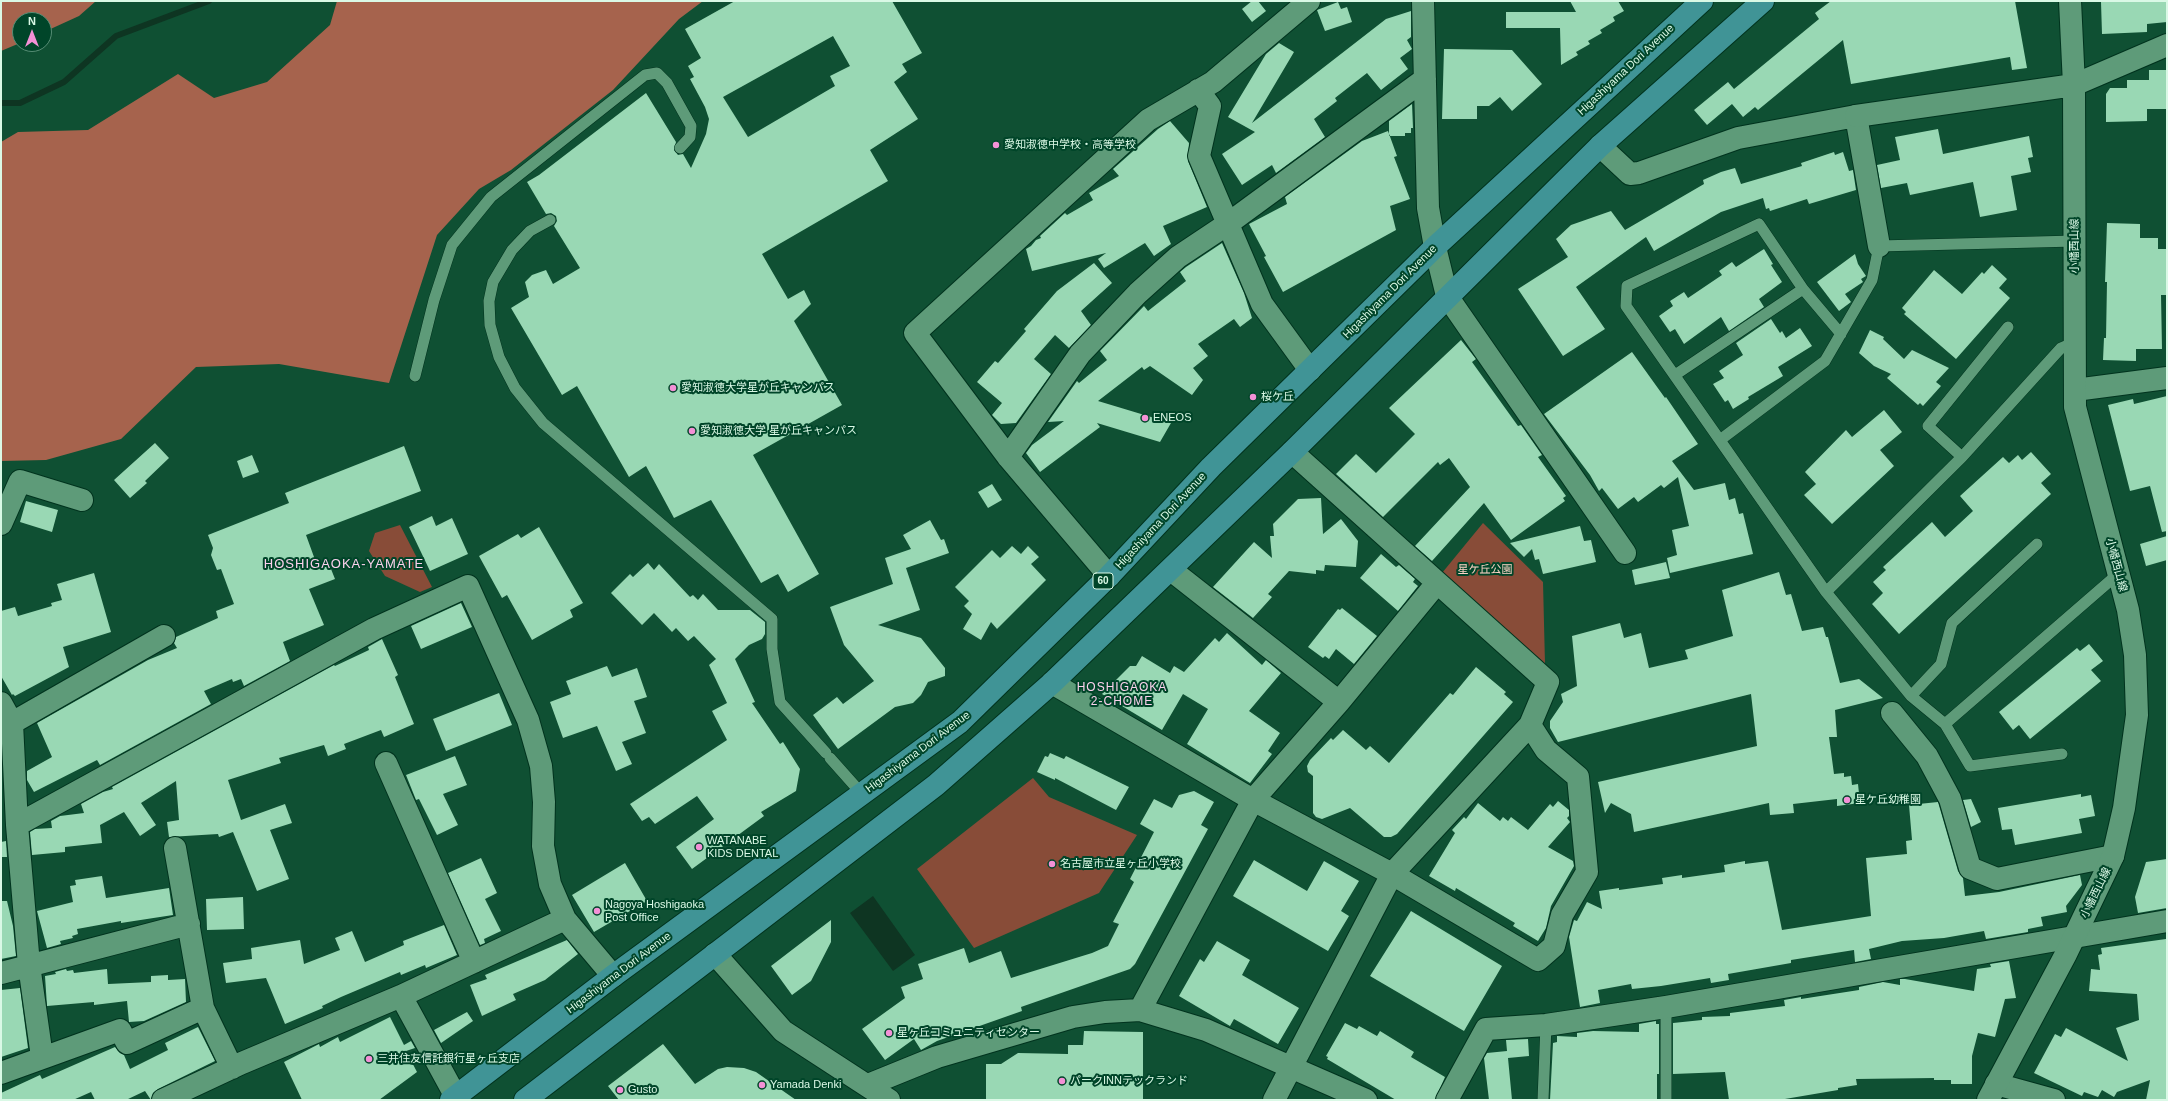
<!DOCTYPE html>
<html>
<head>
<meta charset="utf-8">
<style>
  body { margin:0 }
  #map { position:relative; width:2168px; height:1101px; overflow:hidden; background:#0f5033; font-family:Arial,sans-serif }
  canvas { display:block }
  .frame { position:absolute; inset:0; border:2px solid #daf9e6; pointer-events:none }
  .north { position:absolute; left:12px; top:12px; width:40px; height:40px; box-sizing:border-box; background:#004529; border:1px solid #578d75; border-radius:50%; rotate:0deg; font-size:11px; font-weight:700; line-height:16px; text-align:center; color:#daf9e6 }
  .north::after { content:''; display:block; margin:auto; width:14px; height:18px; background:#f391d6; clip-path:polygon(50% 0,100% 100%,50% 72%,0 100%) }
</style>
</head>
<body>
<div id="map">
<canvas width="2168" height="1101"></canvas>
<div class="frame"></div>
<div class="north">N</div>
</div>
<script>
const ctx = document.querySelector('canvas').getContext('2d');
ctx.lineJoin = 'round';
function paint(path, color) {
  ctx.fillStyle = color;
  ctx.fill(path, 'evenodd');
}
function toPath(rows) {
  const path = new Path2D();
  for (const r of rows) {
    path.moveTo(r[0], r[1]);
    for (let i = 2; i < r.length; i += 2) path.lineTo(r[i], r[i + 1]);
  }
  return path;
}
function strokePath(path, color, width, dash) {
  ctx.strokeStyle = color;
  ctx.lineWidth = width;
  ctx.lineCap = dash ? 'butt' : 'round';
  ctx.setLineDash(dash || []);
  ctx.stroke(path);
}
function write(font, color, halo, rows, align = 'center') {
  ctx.font = font + ' Arial,"Noto Sans JP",sans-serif';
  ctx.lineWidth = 4;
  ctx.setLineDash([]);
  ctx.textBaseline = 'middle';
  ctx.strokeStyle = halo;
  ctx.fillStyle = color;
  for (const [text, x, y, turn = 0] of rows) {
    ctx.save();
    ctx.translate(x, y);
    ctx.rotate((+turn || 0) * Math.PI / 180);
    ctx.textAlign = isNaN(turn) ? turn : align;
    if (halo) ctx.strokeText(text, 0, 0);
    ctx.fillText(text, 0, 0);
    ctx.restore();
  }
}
paint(toPath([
  [1483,523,1543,582,1545,664,1442,573],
  [400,525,432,587,420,592,385,576,369,551,375,533],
  [1033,778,1049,797,1137,835,1099,893,974,948,917,869]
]), '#884c38');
paint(toPath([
  [1,1,96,1,79,16,44,32,44,20,20,20,20,43,1,51],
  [337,1,703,1,679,19,613,90,511,170,479,189,437,235,389,383,279,364,196,367,121,439,46,460,1,461,1,142,18,132,88,130,178,74,214,98,267,82,330,25]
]), '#a6634d');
paint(toPath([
  [873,896,915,955,893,971,850,913]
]), '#0e3522');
strokePath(toPath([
  [1,103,20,103,64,82,116,36,209,1]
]), '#0e3522', 6);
paint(toPath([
  [735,1,892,1,922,53,902,64,907,72,894,82,918,119,870,150,888,181,762,254,788,299,804,290,811,304,794,321,842,405,753,455,819,574,788,592,778,574,761,583,711,500,674,518,646,466,629,477,577,386,562,395,511,308,529,297,525,282,532,275,546,270,553,284,580,268,554,226,557,221,556,216,551,213,546,214,527,182,539,175,646,93,676,142,674,150,678,155,683,154,691,168,706,134,709,119,705,107,690,79,694,77,688,66,701,58,685,29],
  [833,36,850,66,830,76,835,86,748,137,723,97],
  [1252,1,1258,1,1266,11,1252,22,1242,9],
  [1570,1,1618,1,1624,11,1613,17,1615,21,1600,30,1602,33,1588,41,1590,44,1576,52,1578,55,1561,65,1560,28,1506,28,1506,12,1576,12],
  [1831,1,2015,1,2027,68,2012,70,2010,57,1851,84,1843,40,1758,110,1755,107,1743,117,1732,104,1707,125,1694,110,1728,82,1734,89,1819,19,1815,13],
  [2104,1,2167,1,2167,22,2147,24,2147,32,2102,34,2101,2],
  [1338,2,1341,9,1347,7,1352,22,1325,31,1317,10],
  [1411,11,1411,37,1407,40,1412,49,1400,58,1408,69,1381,90,1367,73,1335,98,1337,101,1314,119,1325,137,1276,173,1272,165,1242,185,1222,154,1255,132,1228,117,1266,54,1279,43,1294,52,1252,123,1386,19],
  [1444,49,1512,50,1542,84,1512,111,1500,97,1489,106,1477,106,1477,119,1442,119],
  [2149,70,2167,70,2167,109,2147,109,2147,121,2106,122,2106,94,2110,88,2127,88,2127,80,2149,80],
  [1412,104,1413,128,1411,128,1411,133,1405,133,1405,136,1389,136,1389,121],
  [1170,121,1189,143,1188,161,1207,207,1163,226,1171,244,1154,256,1145,243,1104,268,1098,259,1106,253,1032,271,1026,249,1031,246,1036,240,1041,238,1040,236,1065,213,1067,215,1093,200,1089,193,1119,176,1113,169,1158,129],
  [1938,129,1943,154,2029,136,2033,157,2028,158,2031,172,2011,176,2017,210,1980,217,1973,182,1910,195,1907,183,1881,188,1877,165,1900,160,1895,137],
  [1388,131,1397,156,1394,157,1410,199,1390,206,1396,230,1283,292,1264,257,1266,256,1249,224,1287,204,1285,197,1362,141],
  [1834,152,1835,155,1843,152,1849,171,1853,170,1856,190,1809,204,1807,199,1770,211,1769,208,1766,209,1763,198,1721,212,1654,251,1646,237,1576,287,1605,329,1563,356,1518,289,1568,257,1556,239,1571,225,1611,211,1625,230,1704,184,1703,180,1721,172,1735,168,1741,184,1802,166,1801,163],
  [2107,223,2140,224,2140,238,2158,238,2158,249,2167,249,2167,295,2161,295,2162,349,2136,349,2136,361,2103,360,2104,338,2106,338,2107,282,2105,282],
  [1222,243,1244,293,1252,318,1240,327,1234,319,1198,344,1208,356,1193,368,1203,380,1192,395,1150,366,1144,370,1142,367,1098,401,1171,423,1160,442,1097,423,1100,427,1040,472,1026,453,1032,445,1064,421,1048,422,1077,381,1079,383,1107,360,1100,351,1144,306,1148,311,1186,281,1180,272,1186,267],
  [1764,249,1773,264,1771,265,1782,282,1759,299,1764,307,1729,331,1721,317,1684,344,1675,329,1670,332,1659,316,1673,306,1670,301,1684,292,1688,298,1722,275,1719,271,1732,262,1736,267],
  [1855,254,1858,264,1866,276,1861,279,1863,282,1845,294,1851,302,1839,311,1817,282],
  [1094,263,1112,283,1081,311,1091,325,1069,348,1055,335,1034,359,1051,374,1016,423,1001,424,992,415,1002,403,977,382,995,361,998,363,1026,331,1024,329,1057,291],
  [1992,265,2007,279,1999,288,2010,298,1956,359,1904,314,1906,312,1902,308,1934,270,1962,294,1982,272,1984,274],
  [1771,319,1780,333,1782,331,1786,338,1800,328,1812,346,1778,367,1783,376,1748,397,1749,399,1733,409,1728,400,1725,402,1713,384,1724,378,1719,371,1743,355,1736,343],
  [1870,330,1884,337,1883,339,1904,359,1912,350,1949,368,1936,382,1941,386,1923,406,1920,403,1918,405,1887,378,1891,374,1874,366,1859,353],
  [1461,340,1476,359,1472,362,1518,426,1521,425,1542,455,1538,457,1566,496,1563,498,1565,501,1511,540,1484,503,1432,561,1415,546,1470,487,1449,458,1440,465,1438,462,1383,517,1336,474,1356,454,1376,473,1415,434,1389,408],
  [1632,352,1665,398,1666,397,1698,444,1672,461,1694,490,1725,483,1729,500,1735,498,1739,514,1743,513,1753,554,1670,573,1667,558,1677,555,1672,530,1689,526,1678,477,1664,488,1661,485,1638,502,1634,497,1618,509,1602,488,1599,491,1590,475,1544,414],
  [2167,396,2167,531,2162,532,2150,486,2130,491,2108,405,2133,399,2134,404],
  [1884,410,1902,432,1880,450,1894,466,1832,524,1804,495,1816,484,1805,472,1846,430,1852,437],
  [155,443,169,458,145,481,147,483,130,498,114,480],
  [404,446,421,491,306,535,318,568,329,564,335,579,309,589,324,625,283,642,290,661,244,686,241,679,233,682,232,679,204,691,211,704,100,765,97,760,34,792,27,780,27,771,52,757,37,723,148,660,177,648,174,643,176,637,218,618,216,611,234,604,221,569,217,570,211,555,213,548,208,535,289,503,285,493],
  [2031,452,2051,474,2041,483,2051,494,1899,634,1872,604,1883,593,1873,582,1886,570,1883,567,1932,522,1945,537,1973,511,1960,496,2003,457,2009,463,2018,455,2022,460],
  [252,455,259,472,243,478,237,461],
  [992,484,1002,500,988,508,978,492],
  [1321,498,1323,534,1341,519,1358,541,1356,567,1325,565,1324,571,1316,570,1316,574,1289,571,1268,594,1272,597,1253,618,1213,587,1254,542,1272,558,1270,536,1274,536,1273,524,1298,499],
  [26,501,58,510,52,532,20,522],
  [432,516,436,526,452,518,468,554,430,571,409,527],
  [930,520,941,540,944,539,949,553,906,568,920,610,878,625,921,638,945,668,945,676,928,682,921,695,913,703,895,707,838,749,813,715,837,697,843,704,874,681,844,645,830,607,893,584,885,558,911,549,903,535],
  [1580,526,1584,541,1591,540,1596,562,1543,574,1539,559,1535,560,1532,549,1524,557,1510,543],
  [539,527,583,603,570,610,573,617,532,640,507,595,502,598,479,556,518,534,521,538],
  [2167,536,2167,560,2146,566,2140,544],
  [1012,546,1021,554,1028,546,1039,557,1031,564,1046,580,997,629,991,622,981,640,963,629,972,614,964,606,969,601,955,587,992,550,1000,558],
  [1381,554,1396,567,1399,565,1415,579,1413,582,1418,586,1398,611,1360,578],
  [1666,562,1670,578,1635,585,1632,570],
  [648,563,654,570,659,564,690,597,693,595,698,600,703,594,718,610,750,610,765,622,765,634,762,639,749,645,735,659,755,702,752,703,780,744,783,742,800,769,796,791,761,812,764,816,692,869,676,847,714,819,697,796,655,824,649,817,642,821,630,804,727,740,712,711,727,703,709,665,716,659,694,636,688,641,676,628,672,632,654,613,642,625,611,593,630,574,633,577],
  [1779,572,1786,595,1791,594,1802,631,1823,627,1826,637,1828,637,1840,683,1859,679,1883,698,1835,710,1837,737,1829,737,1834,774,1844,773,1844,777,1851,776,1852,785,1858,784,1860,803,1837,806,1837,799,1793,804,1794,813,1770,815,1769,803,1634,832,1631,814,1611,803,1605,813,1598,782,1757,746,1751,694,1558,742,1550,728,1550,721,1563,702,1561,694,1577,686,1572,636,1620,623,1624,638,1641,633,1649,668,1688,659,1685,650,1733,636,1722,590],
  [94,573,111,632,63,647,69,667,15,696,13,694,12,695,1,676,1,611,15,607,18,616,52,606,51,603,62,600,57,584],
  [461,603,472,627,421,649,411,626],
  [1342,608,1377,636,1354,664,1336,649,1329,659,1325,656,1323,658,1308,647,1338,609,1340,610],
  [1227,633,1262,665,1266,660,1281,673,1249,711,1280,733,1268,751,1272,754,1250,783,1187,744,1208,709,1183,694,1162,730,1102,694,1130,666,1136,666,1142,656,1170,673,1174,666,1184,672,1215,638,1219,642],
  [382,639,398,675,395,677,414,724,384,737,381,730,344,744,346,749,328,756,324,745,279,758,281,763,228,780,241,820,285,804,292,823,270,830,289,879,257,891,233,832,219,837,218,834,169,837,167,822,179,820,176,781,141,803,156,825,140,836,124,812,100,825,102,843,65,847,65,852,32,855,30,832,35,829,52,828,51,821,60,816,84,813,81,804,103,792,113,789,112,787,334,665,335,666,369,650,368,647],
  [2089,644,2103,661,2091,670,2101,681,2030,739,2019,725,2013,730,1999,712,2077,648,2080,651],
  [607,666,612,677,637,668,647,697,634,701,646,733,622,742,632,764,616,771,597,726,563,738,550,702,571,694,566,681],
  [1476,667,1506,692,1504,694,1513,702,1397,834,1391,837,1384,837,1350,808,1322,819,1316,817,1313,813,1313,776,1308,772,1307,766,1310,760,1331,738,1333,740,1343,730,1366,750,1370,746,1389,763,1450,693,1453,695],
  [499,693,512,725,446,751,433,719],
  [1050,753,1064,759,1066,756,1129,787,1116,810,1055,778,1055,780,1037,772,1045,756,1048,757],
  [455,756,467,785,443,794,458,825,437,835,419,799,416,800,406,775],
  [1194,791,1214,802,1201,825,1208,829,1135,964,1130,969,1021,1007,1022,1011,937,1041,921,1050,914,1039,885,1060,862,1029,905,998,901,987,923,979,918,964,964,948,969,963,1001,951,1011,978,1092,953,1108,946,1119,924,1113,922,1134,882,1130,879,1154,832,1140,824,1154,799,1172,808,1179,795],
  [2081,794,2081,797,2091,795,2095,816,2079,819,2082,833,2015,845,2012,829,2002,830,1998,808],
  [1971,799,1981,822,1971,827,1963,800],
  [1558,801,1569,810,1569,816,1567,818,1570,822,1548,847,1573,861,1574,866,1551,906,1546,928,1538,941,1513,926,1515,923,1456,888,1455,891,1429,876,1455,833,1452,830,1464,817,1466,819,1478,803,1500,821,1503,817,1508,821,1511,817,1528,830,1550,804,1553,807],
  [1938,802,1958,871,1963,878,1965,896,1999,892,2080,875,2082,885,2066,906,2067,912,2041,917,2043,926,2028,929,2028,932,1986,939,1984,931,1944,938,1902,941,1869,949,1871,959,1855,962,1854,950,1791,960,1791,963,1728,974,1729,980,1711,983,1710,978,1661,986,1632,989,1631,984,1598,990,1600,1003,1580,1007,1569,937,1574,920,1577,921,1587,902,1602,909,1599,891,1619,888,1619,890,1663,884,1662,878,1682,875,1682,878,1725,872,1724,865,1745,861,1745,864,1768,861,1782,930,1871,916,1866,858,1907,854,1906,841,1912,840,1909,805],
  [6,841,7,857,1,857,1,842],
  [481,858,497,893,485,899,501,931,484,939,485,943,480,945,448,873],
  [2167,859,2167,908,2138,913,2135,897,2146,862],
  [1254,860,1307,891,1324,861,1359,881,1341,911,1349,916,1328,951,1233,896],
  [625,863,647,901,594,932,572,895],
  [102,876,106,898,169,888,173,915,121,923,121,921,77,929,78,934,72,936,73,938,60,941,61,944,47,948,37,911,73,902,70,886,76,885,75,880],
  [243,897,244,929,207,930,206,899],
  [1,901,7,901,13,926,16,956,1,959],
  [1411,911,1502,966,1464,1031,1370,976],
  [831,920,831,942,811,981,792,995,771,966],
  [444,925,457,955,426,968,425,965,401,975,400,972,341,997,322,1006,323,1008,285,1024,266,978,226,983,223,963,252,959,251,948,300,940,304,964,340,950,335,938,352,931,365,962,404,945,403,941],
  [2166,939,2167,1100,2146,1100,2150,1080,2117,1092,2114,1097,2102,1090,2098,1097,2084,1092,2082,1096,2034,1073,2055,1034,2061,1037,2066,1028,2128,1061,2116,1028,2139,1020,2137,994,2089,991,2091,969,2100,970,2098,955,2102,954,2101,948],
  [567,940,578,954,545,980,513,994,516,1000,482,1016,470,985,487,979,485,975],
  [1217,941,1250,960,1242,975,1299,1008,1278,1044,1234,1019,1230,1026,1179,996,1200,959,1204,962],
  [2009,961,2016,998,2005,999,1995,1037,1978,1033,1972,1056,1972,1084,1951,1084,1951,1080,1934,1080,1934,1078,1856,1079,1857,1085,1838,1088,1838,1090,1779,1100,1729,1100,1725,1072,1673,1074,1673,1023,1702,1020,1702,1017,1730,1016,1730,1013,1785,1006,1784,1000,1801,997,1801,999,1859,990,1859,987,1883,982,1900,985,1900,979,1905,979,1974,991,1977,969,1991,967,1990,964],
  [66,969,67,971,73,970,74,973,107,969,108,984,151,982,151,976,168,975,168,980,185,979,186,1002,144,1021,129,1022,127,1001,94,1005,94,1002,47,1006,45,976,56,974,55,972],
  [20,988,28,1048,1,1057,1,990],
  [467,1012,473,1021,441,1043,434,1030],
  [390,1017,404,1045,411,1041,415,1048,406,1051,417,1072,379,1100,302,1100,284,1062,319,1044,320,1047,338,1037,340,1042],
  [1656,1021,1656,1024,1659,1024,1659,1074,1657,1074,1657,1100,1550,1100,1553,1043,1557,1042,1557,1036,1577,1037,1577,1033,1593,1031,1639,1032,1639,1024],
  [1345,1023,1357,1029,1359,1026,1377,1036,1380,1031,1414,1052,1411,1057,1445,1077,1435,1100,1396,1100,1327,1059,1328,1057,1326,1056],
  [198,1027,215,1061,158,1089,153,1093,151,1100,145,1091,126,1100,95,1100,91,1092,73,1100,1,1100,1,1093,40,1075,42,1079,115,1047,120,1053,124,1055,130,1069,168,1050,165,1043],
  [1084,1031,1143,1032,1143,1100,986,1100,986,1064,1001,1064,1018,1053,1068,1054,1068,1045,1083,1045],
  [1528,1039,1529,1056,1508,1058,1512,1100,1489,1100,1484,1058,1487,1053,1507,1051,1506,1040],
  [663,1044,695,1084,718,1069,727,1067,744,1068,756,1072,796,1100,619,1100,608,1086]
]), '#99d8b4');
const service = toPath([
  [550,220,530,231,512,250,493,282,489,301,490,325,499,357,515,388,543,423,772,619,772,649,780,702,826,753],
  [1841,334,1803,289,1759,224,1627,286,1626,306,1826,592,1911,696,1945,724,1970,766,2062,754],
  [1675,375,1803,289],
  [415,376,434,300,452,245,491,197,645,75,657,73,667,83,691,126,690,137,680,148],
  [1720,440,1825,361,1872,280,1879,246,2075,241],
  [1962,457,1928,426,2008,327],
  [1826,592,1962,457,2061,348,2075,342],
  [1911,696,1941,664,1952,623,2037,544],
  [1945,724,2118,574],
  [830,758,862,794],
  [1666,1007,1666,1100],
  [1543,1100,1546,1025]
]);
const minor = toPath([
  [1423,1,1428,208,1435,247,1447,296,1625,553],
  [1198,90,1210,106,1199,156,1262,304,1310,370],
  [1600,146,1630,174,1639,173,1738,138,1856,116,1879,246],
  [2075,390,2167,378],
  [1008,457,1080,354,1138,293,1178,257,1229,223,1425,79],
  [1,524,20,481,82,500],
  [1171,570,1339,702],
  [1109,576,1008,457,915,333,1148,120,1213,82,1309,1],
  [1052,683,1253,800,1392,874,1538,960,1554,946,1562,915,1587,872,1578,777,1546,750,1530,725],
  [1,703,12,723,17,825,29,965,42,1057],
  [1892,713,1927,756,1950,799,1970,868,1997,879,2113,856],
  [12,723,164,636],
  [386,763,474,962],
  [17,825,374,629,468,586,528,720,541,766,544,802,543,846,550,884,565,919,613,976],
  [175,848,203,1008,232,1068],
  [715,954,783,1031,889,1100],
  [1,973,189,924],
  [401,996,456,1097],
  [1140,1010,1253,800,1339,702,1437,583],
  [1,1073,120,1030,127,1043,203,1008],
  [1996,1084,2054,1100],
  [868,1085,937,1057,1073,1017,1105,1012,1140,1010,1206,1030,1366,1100],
  [163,1100,242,1063,401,996,565,919],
  [1274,1100,1392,874,1530,725,1548,682,1292,452],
  [1447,1100,1486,1029,1546,1025,1666,1007,2167,921]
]);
const tertiary = toPath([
  [1856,116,2074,85,2167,45],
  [1988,1100,2066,954,2113,856,2124,808,2137,715,2135,655,2128,610,2075,407,2074,85,2070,1]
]);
const primary = toPath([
  [451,1100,613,976,960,722,1109,576,1211,467,1435,247,1702,1],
  [525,1100,936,785,1052,683,1292,452,1600,146,1763,1]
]);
strokePath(service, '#01331e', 12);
strokePath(minor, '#01331e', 24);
strokePath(tertiary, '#01331e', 24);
strokePath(primary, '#01331e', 24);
strokePath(service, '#5e9b79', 11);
strokePath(minor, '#5e9b79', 22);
strokePath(tertiary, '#5e9b79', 22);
strokePath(primary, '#409496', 22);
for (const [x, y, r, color] of [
  [996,145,4,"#f391d6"],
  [673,388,4,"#f391d6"],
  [1253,397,4,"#f391d6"],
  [1145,418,4,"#f391d6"],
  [692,431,4,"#f391d6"],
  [1847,800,4,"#f391d6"],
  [699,847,4,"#f391d6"],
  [1052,864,4,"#f391d6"],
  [597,911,4,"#f391d6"],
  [889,1033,4,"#f391d6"],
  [369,1059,4,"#f391d6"],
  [1062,1081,4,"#f391d6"],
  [762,1085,4,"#f391d6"],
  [620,1090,4,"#f391d6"]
]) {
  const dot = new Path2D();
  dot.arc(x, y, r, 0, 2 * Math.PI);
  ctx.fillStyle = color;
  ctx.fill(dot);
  strokePath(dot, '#004529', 1.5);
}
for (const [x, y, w] of [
  [1103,581,20]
]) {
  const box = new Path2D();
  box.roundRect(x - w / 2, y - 8, w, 16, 3);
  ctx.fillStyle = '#004529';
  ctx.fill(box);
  strokePath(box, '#daf9e6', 1);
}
write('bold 10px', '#daf9e6', null, [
  ["60",1103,581]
]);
write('11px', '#daf9e6', '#004529', [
  ["Higashiyama Dori Avenue",1626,70,-43],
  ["小幡西山線",2075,246,-90],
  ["Higashiyama Dori Avenue",1390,292,-45],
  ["Higashiyama Dori Avenue",1161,521,-47],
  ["小幡西山線",2116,565,75],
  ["Higashiyama Dori Avenue",918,752,-37],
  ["小幡西山線",2096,893,-64],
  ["Higashiyama Dori Avenue",619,973,-37]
]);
write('11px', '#daf9e6', '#004529', [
  ["愛知淑徳中学校・高等学校",1004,145],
  ["愛知淑徳大学星が丘キャンパス",681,388],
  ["桜ケ丘",1261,397],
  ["ENEOS",1153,418],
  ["愛知淑徳大学 星が丘キャンパス",700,431],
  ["星ケ丘幼稚園",1855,800],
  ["WATANABE",707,841],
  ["KIDS DENTAL",707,854],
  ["名古屋市立星ヶ丘小学校",1060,864],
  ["Nagoya Hoshigaoka",605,905],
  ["Post Office",605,918],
  ["星ヶ丘コミュニティセンター",897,1033],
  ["三井住友信託銀行星ヶ丘支店",377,1059],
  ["パークINNテックランド",1070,1081],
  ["Yamada Denki",770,1085],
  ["Gusto",628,1090]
], 'left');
write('11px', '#fbd3c5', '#004529', [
  ["星ケ丘公園",1485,570]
]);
ctx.letterSpacing = '1px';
write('12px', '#fbd1ed', '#004529', [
  ["HOSHIGAOKA",1122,688],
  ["2-CHOME",1122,702]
]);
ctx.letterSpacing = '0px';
ctx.letterSpacing = '1px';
write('13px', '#fbd1ed', '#004529', [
  ["HOSHIGAOKA-YAMATE",344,564]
]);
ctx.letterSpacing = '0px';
</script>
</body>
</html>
